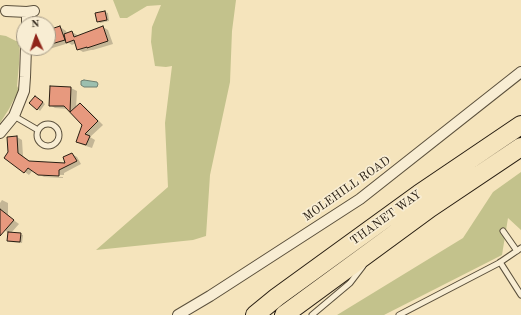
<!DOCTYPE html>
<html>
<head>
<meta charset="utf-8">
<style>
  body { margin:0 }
  #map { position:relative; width:521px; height:315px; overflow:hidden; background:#f5e4bc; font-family:"Old Standard TT",serif }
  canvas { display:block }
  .north { position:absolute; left:16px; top:16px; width:40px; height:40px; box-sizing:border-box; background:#f8edd3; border:1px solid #a59a86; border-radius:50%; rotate:357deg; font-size:11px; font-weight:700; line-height:16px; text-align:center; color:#281e12 }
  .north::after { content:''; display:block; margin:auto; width:14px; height:18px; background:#8f2418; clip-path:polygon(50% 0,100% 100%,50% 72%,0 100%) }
</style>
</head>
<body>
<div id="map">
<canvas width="521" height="315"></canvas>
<div class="north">N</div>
</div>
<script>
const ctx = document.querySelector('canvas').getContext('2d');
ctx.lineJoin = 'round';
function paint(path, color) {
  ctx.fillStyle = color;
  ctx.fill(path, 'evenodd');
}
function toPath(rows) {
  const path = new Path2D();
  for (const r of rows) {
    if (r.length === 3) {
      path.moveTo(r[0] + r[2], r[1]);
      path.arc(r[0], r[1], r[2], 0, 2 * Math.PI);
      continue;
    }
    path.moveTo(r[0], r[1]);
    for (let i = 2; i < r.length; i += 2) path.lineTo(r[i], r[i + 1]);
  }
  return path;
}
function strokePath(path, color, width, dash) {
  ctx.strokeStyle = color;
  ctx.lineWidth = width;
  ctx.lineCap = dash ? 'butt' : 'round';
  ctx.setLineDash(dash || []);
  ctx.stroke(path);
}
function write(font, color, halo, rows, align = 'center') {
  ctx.font = font + ' "Old Standard TT",serif';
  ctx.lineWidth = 3.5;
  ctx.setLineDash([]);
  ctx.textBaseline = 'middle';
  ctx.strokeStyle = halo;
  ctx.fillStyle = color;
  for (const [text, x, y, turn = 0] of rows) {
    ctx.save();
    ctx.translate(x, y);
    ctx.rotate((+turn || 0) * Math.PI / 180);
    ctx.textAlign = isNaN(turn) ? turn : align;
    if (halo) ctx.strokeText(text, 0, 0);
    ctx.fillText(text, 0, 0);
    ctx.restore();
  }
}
paint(toPath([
  [113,0,236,0,232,31,230,82,210,175,206,236,193,240,96,250,168,187,165,123,172,66,166,67,155,66,151,42,152,27,161,5,147,6,127,18,120,18],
  [0,35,6,36,16,41,20,40,19,64,17,86,20,92,18,97,14,99,9,109,0,123],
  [521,172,521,230,508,218,502,255,384,315,337,315,463,238,493,192]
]), '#c3c28c');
const water = toPath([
  [84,80,97,82,98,84,97,87,84,87,81,85,81,81,84,80]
]);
paint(water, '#9cbfaf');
strokePath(water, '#6e7f70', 1);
paint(toPath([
  [105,12,108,13,109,21,100,23,98,21],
  [60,27,66,31,67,34,72,32,77,35,77,36,103,27,108,30,113,44,93,50,91,50,83,52,78,49,76,43,72,45,69,43,49,49,46,48,48,48,48,31],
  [51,87,71,88,77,91,76,108,80,104,85,107,103,125,90,137,95,140,92,148,83,145,77,142,83,125,68,109,55,108,50,105],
  [38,98,45,104,40,111,38,109],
  [17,137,22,140,23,156,31,162,67,164,72,154,77,157,81,164,64,173,64,175,38,174,33,170,29,175,5,157],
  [42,176,63,177,63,178,44,177],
  [2,200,8,203,8,216,19,224,11,233,20,234,23,235,22,243,11,242,8,241,9,233,0,227,0,203]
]), '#0003');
const building = toPath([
  [105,11,107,20,97,22,95,13,105,11],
  [60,26,65,40,48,45,48,30,60,26],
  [103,26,108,41,87,48,87,47,77,50,74,40,66,43,64,34,72,31,74,37,103,26],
  [50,86,71,87,70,112,80,103,98,121,85,134,90,136,86,145,76,142,82,125,64,106,49,106,50,86],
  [35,96,43,102,37,110,29,103,35,96],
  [17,136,18,153,29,161,65,163,63,157,72,153,77,161,59,170,59,176,38,175,28,168,24,173,4,158,8,152,7,137,17,136],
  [0,209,14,220,0,236,0,209],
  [8,232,21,233,20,242,7,241,8,232]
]);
paint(building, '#e7997e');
strokePath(building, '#281e12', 1);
const lane = toPath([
  [14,116,38,130],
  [48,135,11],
  [503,231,517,251],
  [500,262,521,295],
  [312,315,350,283,363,266],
  [399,315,499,263,521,248]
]);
const street = toPath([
  [6,11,27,12,34,11],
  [27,24,27,12],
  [0,133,14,116,24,91,25,77,26,48],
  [178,315,210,296,360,199,521,72]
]);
const highway = toPath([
  [255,315,277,297,419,194,521,125],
  [284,315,430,208,521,147]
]);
strokePath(lane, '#5b503c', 7);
strokePath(street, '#5b503c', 12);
strokePath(highway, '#281e12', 20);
strokePath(lane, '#f8edd3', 5);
strokePath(street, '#f8edd3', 10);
strokePath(highway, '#f5e4bc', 18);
write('12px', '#281e12', '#f8edd3', [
  ["MOLEHILL ROAD",347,189,-35],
  ["THANET WAY",386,218,-36]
]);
</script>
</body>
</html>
